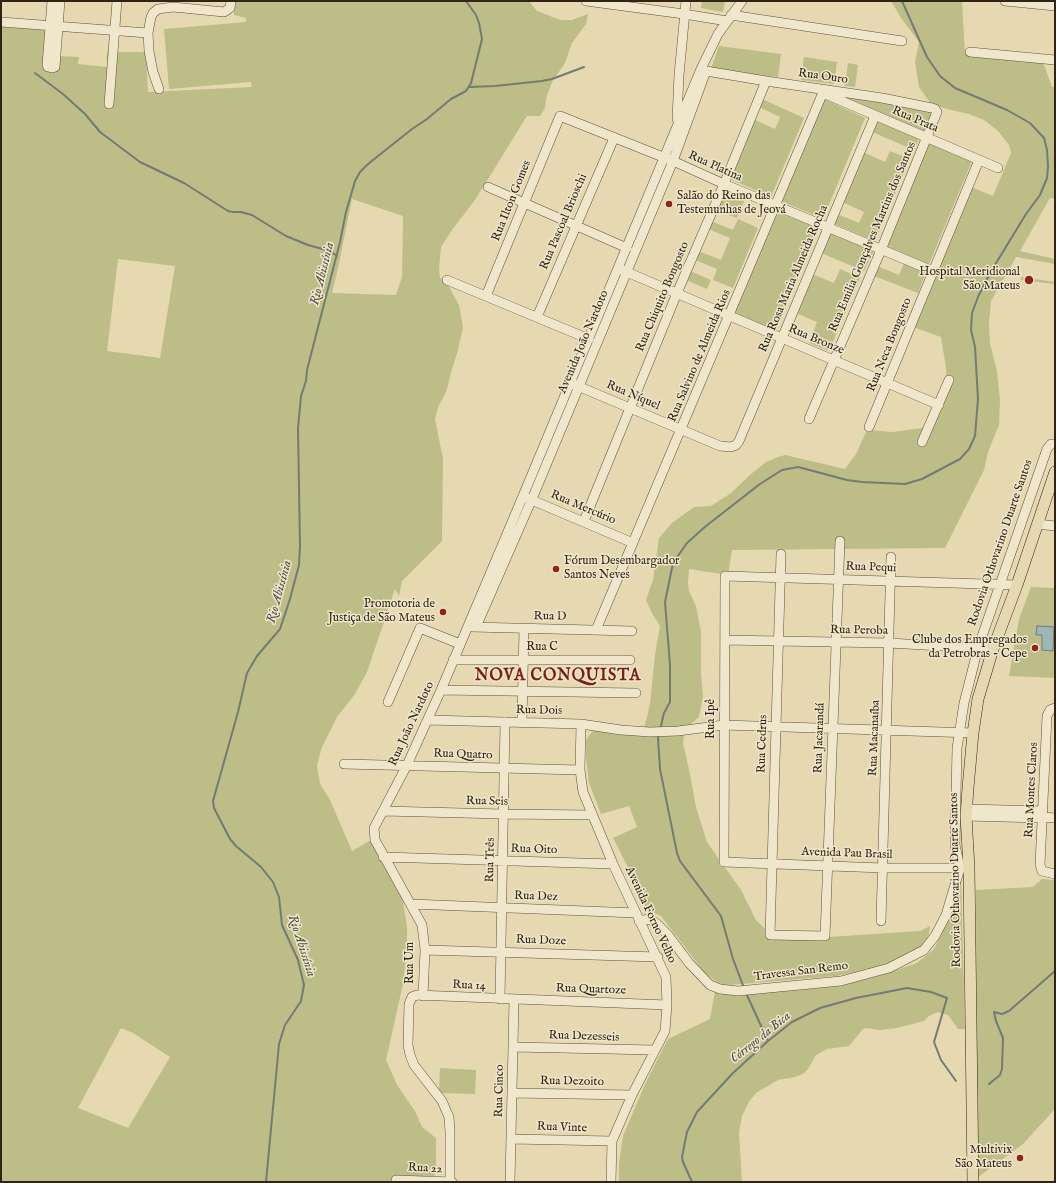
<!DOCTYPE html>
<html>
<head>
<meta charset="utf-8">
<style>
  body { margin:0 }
  #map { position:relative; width:1056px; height:1183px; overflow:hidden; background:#e6d9b1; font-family:"IM FELL English",serif }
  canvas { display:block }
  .frame { position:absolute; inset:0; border:2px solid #312414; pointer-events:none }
</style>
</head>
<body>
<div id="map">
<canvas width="1056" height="1183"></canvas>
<div class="frame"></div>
</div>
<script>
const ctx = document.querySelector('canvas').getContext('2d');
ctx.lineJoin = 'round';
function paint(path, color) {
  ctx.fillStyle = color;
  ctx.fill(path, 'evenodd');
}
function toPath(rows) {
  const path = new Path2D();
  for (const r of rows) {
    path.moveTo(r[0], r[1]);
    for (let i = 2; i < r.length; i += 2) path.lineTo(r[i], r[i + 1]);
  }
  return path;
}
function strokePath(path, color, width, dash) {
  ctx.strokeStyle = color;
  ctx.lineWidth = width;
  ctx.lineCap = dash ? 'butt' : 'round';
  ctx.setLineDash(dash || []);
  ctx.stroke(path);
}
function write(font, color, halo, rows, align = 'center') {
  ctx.font = font + ' "IM FELL English",serif';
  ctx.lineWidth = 3;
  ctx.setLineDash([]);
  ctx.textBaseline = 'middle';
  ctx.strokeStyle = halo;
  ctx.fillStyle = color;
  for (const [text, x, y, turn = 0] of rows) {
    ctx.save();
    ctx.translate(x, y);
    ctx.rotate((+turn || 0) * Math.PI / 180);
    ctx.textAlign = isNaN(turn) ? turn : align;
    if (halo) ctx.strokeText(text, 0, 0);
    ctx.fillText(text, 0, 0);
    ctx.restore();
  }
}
paint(toPath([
  [235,1,530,1,531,4,537,11,560,20,572,20,588,14,586,24,572,43,565,63,552,82,546,98,545,108,540,116,527,116,475,200,452,230,441,247,439,269,440,278,448,285,459,305,463,327,458,350,452,369,446,392,438,407,435,419,443,459,442,541,402,581,399,596,395,589,367,672,355,694,337,717,322,747,317,765,320,784,330,800,352,851,371,840,402,895,407,927,407,951,403,984,386,1060,397,1085,415,1111,422,1127,436,1138,436,1171,434,1176,405,1177,392,1182,1,1182,1,21,58,25,57,56,79,57,78,64,107,67,107,52,146,52,148,92,252,87,251,82,169,89,164,29,246,22,246,18,234,15],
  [352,199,403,216,402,277,396,295,332,293,338,268],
  [118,259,175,266,160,358,107,351],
  [121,1028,133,1033,170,1057,128,1128,78,1108],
  [702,1,725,1,723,12,701,8],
  [891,1,962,1,965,54,1042,59,1052,87,1055,87,1055,199,1050,198,1020,251,1055,259,1055,264,1016,257,991,301,989,323,990,344,997,371,1000,400,999,425,988,452,984,470,945,548,732,550,728,575,689,569,688,583,689,591,696,606,701,632,701,673,703,696,699,717,685,729,683,743,689,769,696,807,707,842,741,890,756,920,766,930,781,940,920,931,930,926,929,934,926,945,886,966,836,976,729,985,718,983,704,972,661,916,646,909,633,877,613,838,637,827,629,806,601,814,589,783,586,758,586,740,592,732,600,727,620,725,626,729,644,729,650,704,655,655,660,626,652,613,646,600,653,580,659,538,672,523,694,507,711,506,731,493,751,474,766,462,778,457,785,455,845,469,856,454,867,430,893,432,922,428,940,413,947,392,946,368,941,337,913,327,971,187,993,196,1011,153,1009,145,998,131,984,120,969,114,947,109,931,104,919,87,915,62,919,42,901,18],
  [719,46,781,54,778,77,710,71],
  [804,57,837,62,834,84,801,80],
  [848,63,858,65,855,87,845,86],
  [840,95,933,109,924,132],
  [762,99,804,118,771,197,728,178,753,119,775,129,780,117,759,107],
  [824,99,865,118,823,219,781,201],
  [876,121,919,139,914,150,872,132],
  [929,143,972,161,929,264,886,246],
  [890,151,910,159,875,241,834,224,837,214,859,223,864,212,842,202,863,152,885,162],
  [724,190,745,199,737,218,716,210],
  [777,212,819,228,776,331,735,313],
  [738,219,758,228,733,288,713,280,717,269,695,260,698,251,721,260,730,238,708,229,711,221,733,230],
  [830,233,874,251,864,271,821,253],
  [904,263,926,272,918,293,874,276,877,266,899,275],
  [840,269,860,278,829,351,809,343,817,322,796,313,812,274,834,283],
  [690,271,711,280,707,289,686,280],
  [1021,277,1055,282,1055,284,1021,280],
  [1031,587,1055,588,1055,678,1009,676,1019,619],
  [961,877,965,1029,958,1029,948,1015,938,1012,929,1016,924,1021,897,1028,880,1030,865,1028,863,1029,849,1046,827,1049,816,1055,808,1069,803,1074,795,1077,778,1080,756,1093,749,1102,742,1116,739,1132,742,1182,619,1182,619,1164,623,1136,646,1082,668,1039,710,1019,715,991,885,974,917,963,934,949,948,921],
  [1042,879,1055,880,1055,1109,1023,1144,977,1178,976,890,1033,887],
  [440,1068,476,1070,475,1094,439,1093]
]), '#bcbd87');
const water = toPath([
  [1037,626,1054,627,1053,651,1042,650,1042,635,1036,635,1037,626]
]);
paint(water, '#9db7b8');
strokePath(water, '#727c76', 1);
strokePath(toPath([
  [35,73,63,94,85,114,100,132,140,162,184,183,228,211,233,212,241,212,252,215,286,236,308,245,330,251,337,256],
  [469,87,495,86,542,81,552,79,584,67],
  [660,730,664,713,670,702,670,665,665,602,673,563,687,543,706,526,760,484,782,470,798,467,847,480,862,482,905,484,922,479,960,459,969,449,975,436,978,399,975,347,971,330,972,313,978,297,990,273,1026,214,1040,195,1047,178,1048,166,1047,150,1044,138,1030,123,1007,110,955,88,940,76,927,57,902,1],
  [659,734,658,738,660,769,677,853,680,861,721,916,733,959,744,988],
  [746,993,768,1041],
  [989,1084,1000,1075,1002,1069,1003,1038,996,1021,994,1012,1002,1014,1009,1011,1055,971],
  [266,1182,279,1044,285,1025,301,1001,304,985,298,960,282,925,279,897,273,882,261,867,236,846,230,839,214,808,213,801,238,712,247,673,257,656,280,629,290,599,299,565,300,546,298,428,301,396,306,381,307,370,340,242,346,212,355,181,360,172,368,164,412,129,427,119,451,99,466,91,471,83,482,39,479,23,476,15,466,1],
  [692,1182,683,1162,682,1157,687,1132,697,1112,733,1073,768,1041,792,1022,820,1008,856,998,907,988,931,992,947,998,934,1042,941,1060,956,1081]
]), '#727c76', 2);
const minor = toPath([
  [52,1,47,65,48,67,52,68,55,67,60,1],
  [586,1,684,14,727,21],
  [1005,1,1055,6],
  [731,15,902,41],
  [1,22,148,33],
  [970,52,1055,60],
  [706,71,766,81,882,98,932,108,935,109,937,112,881,250,809,419],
  [159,89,153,72,149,51,148,33,151,17,153,13,158,9,173,7,224,12,230,8,231,1],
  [823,93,998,168],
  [109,104,117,1],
  [677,119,679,75,686,1],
  [488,187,627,248],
  [622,270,939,405],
  [447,280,589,339],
  [486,296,560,116,673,161,724,184,933,271],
  [537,317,614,138],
  [573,384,720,446,731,447,736,445,739,441,875,116],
  [869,427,979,160],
  [922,442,949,380],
  [527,498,633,543],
  [584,521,677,293,724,184,766,81],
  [1037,524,1055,526],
  [781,554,770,935,825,936,840,541],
  [472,627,632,631],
  [476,627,532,499,673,161,706,71,702,70],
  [596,630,824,90],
  [725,640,889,643,993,649],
  [453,660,630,660],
  [441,690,636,693],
  [388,702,420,628,460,644],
  [1055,708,1050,710,1047,716,1040,865,1042,871,1055,874],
  [428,720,581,724,621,730,650,732,678,731,724,725,973,733],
  [522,722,524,629],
  [581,724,580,770,583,792,613,864,666,977,667,1005,665,1031,632,1095,612,1141,611,1182],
  [344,764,580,770],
  [967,809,1043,811],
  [383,811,503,814,592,815],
  [966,816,1042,818],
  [1042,817,1055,818],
  [383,857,613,864],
  [966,868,883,868,724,862,725,576,1017,585],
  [411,904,636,913],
  [639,921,649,919,656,923,668,935,689,963,710,985,720,989,738,991,841,981,889,968,924,950,935,936,946,915,960,868,955,845,957,748,964,703,978,648,1047,449,1051,444,1055,444],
  [881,921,891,557],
  [425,950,658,957],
  [423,996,425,950,422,925,375,840,374,828,407,765,441,690,523,496,701,69,718,34,742,1],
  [500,999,505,722],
  [513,1047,655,1050],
  [512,1093,632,1095],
  [511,1139,612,1141],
  [396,1182,396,1180,452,1182],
  [450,1182,450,1132,449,1117,442,1101,414,1065,410,1055,408,1045,409,1004,412,997,417,995,667,1005],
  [510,1182,514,1000]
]);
const major = toPath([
  [973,1182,969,868,966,816,968,788,973,733,978,699,993,649,1017,585,1055,472]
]);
strokePath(minor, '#5e513b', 10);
strokePath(major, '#312414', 12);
strokePath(minor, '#efe6cc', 9);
strokePath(major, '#e6d9b1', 11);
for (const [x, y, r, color] of [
  [669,204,4,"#8f2418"],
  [1029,280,5,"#8f2418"],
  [556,569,4,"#8f2418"],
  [443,612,4,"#8f2418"],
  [1035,648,4,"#8f2418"],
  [1020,1158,4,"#8f2418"]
]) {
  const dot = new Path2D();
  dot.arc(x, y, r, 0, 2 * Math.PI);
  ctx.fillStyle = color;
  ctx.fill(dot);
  strokePath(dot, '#efe6cc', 1.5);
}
write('12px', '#312414', '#efe6cc', [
  ["Rua Ouro",823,77,8],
  ["Rua Prata",915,120,23],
  ["Rua Platina",715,167,24],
  ["Rua Ilton Gomes",512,201,-68],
  ["Rua Pascoal Brioschi",564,222,-67],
  ["Rua Emilia Gonçalves Martins dos Santos",873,237,-67],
  ["Rua Rosa Maria Almeida Rocha",794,279,-67],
  ["Rua Chiquito Bongosto",663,297,-67],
  ["Rua Bronze",816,340,23],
  ["Avenida João Nardoto",584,342,-67],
  ["Rua Neca Bongosto",890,345,-68],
  ["Rua Salvino de Almeida Rios",700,356,-67],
  ["Rua Níquel",633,396,23],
  ["Rua Mercúrio",583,508,23],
  ["Rodovia Othovarino Duarte Santos",1001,543,-71],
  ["Rua Pequi",871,568,2],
  ["Rua D",550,617,1],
  ["Rua Peroba",859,631,1],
  ["Rua C",542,648],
  ["Rua Dois",539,711,1],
  ["Rua Ipê",712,719,-90],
  ["Rua João Nardoto",412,724,-65],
  ["Rua Jacarandá",820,738,-88],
  ["Rua Macanaíba",875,738,-88],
  ["Rua Cedrus",763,744,-88],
  ["Rua Quatro",463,755,2],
  ["Rua Montes Claros",1032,790,-87],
  ["Rua Seis",487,802,1],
  ["Rua Oito",534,850,2],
  ["Avenida Pau Brasil",847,854,2],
  ["Rua Três",491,860,-89],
  ["Rodovia Othovarino Duarte Santos",956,880,-91],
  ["Rua Dez",536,897,2],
  ["Avenida Forno Velho",650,915,65],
  ["Rua Doze",541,941,2],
  ["Rua Um",411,963,-90],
  ["Travessa San Remo",801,972,-7],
  ["Rua 14",469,986,2],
  ["Rua Quartoze",591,990,2],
  ["Rua Dezesseis",584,1037,2],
  ["Rua Dezoito",572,1082,1],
  ["Rua Cinco",500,1091,-89],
  ["Rua Vinte",562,1128,2],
  ["Rua 22",425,1169,3]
]);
write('12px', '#312414', '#efe6cc', [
  ["Salão do Reino das",677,197,"left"],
  ["Testemunhas de Jeová",677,211,"left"],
  ["Hospital Meridional",1020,273],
  ["São Mateus",1020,287],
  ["Fórum Desembargador",564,562,"left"],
  ["Santos Neves",564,576,"left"],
  ["Promotoria de",435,605],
  ["Justiça de São Mateus",435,619],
  ["Clube dos Empregados",1027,641],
  ["da Petrobras - Cepe",1027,655],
  ["Multivix",1012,1151],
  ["São Mateus",1012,1165]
], 'right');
write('italic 13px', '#515045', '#efe6cc', [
  ["Rio Abissínia",323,274,-76],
  ["Rio Abissínia",280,592,-75],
  ["Rio Abissínia",301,946,72],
  ["Córrego da Bica",761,1038,-39]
]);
ctx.letterSpacing = '1px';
write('bold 16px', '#7a1f14', '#efe6cc', [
  ["NOVA CONQUISTA",558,677]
]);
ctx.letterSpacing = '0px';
</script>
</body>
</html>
